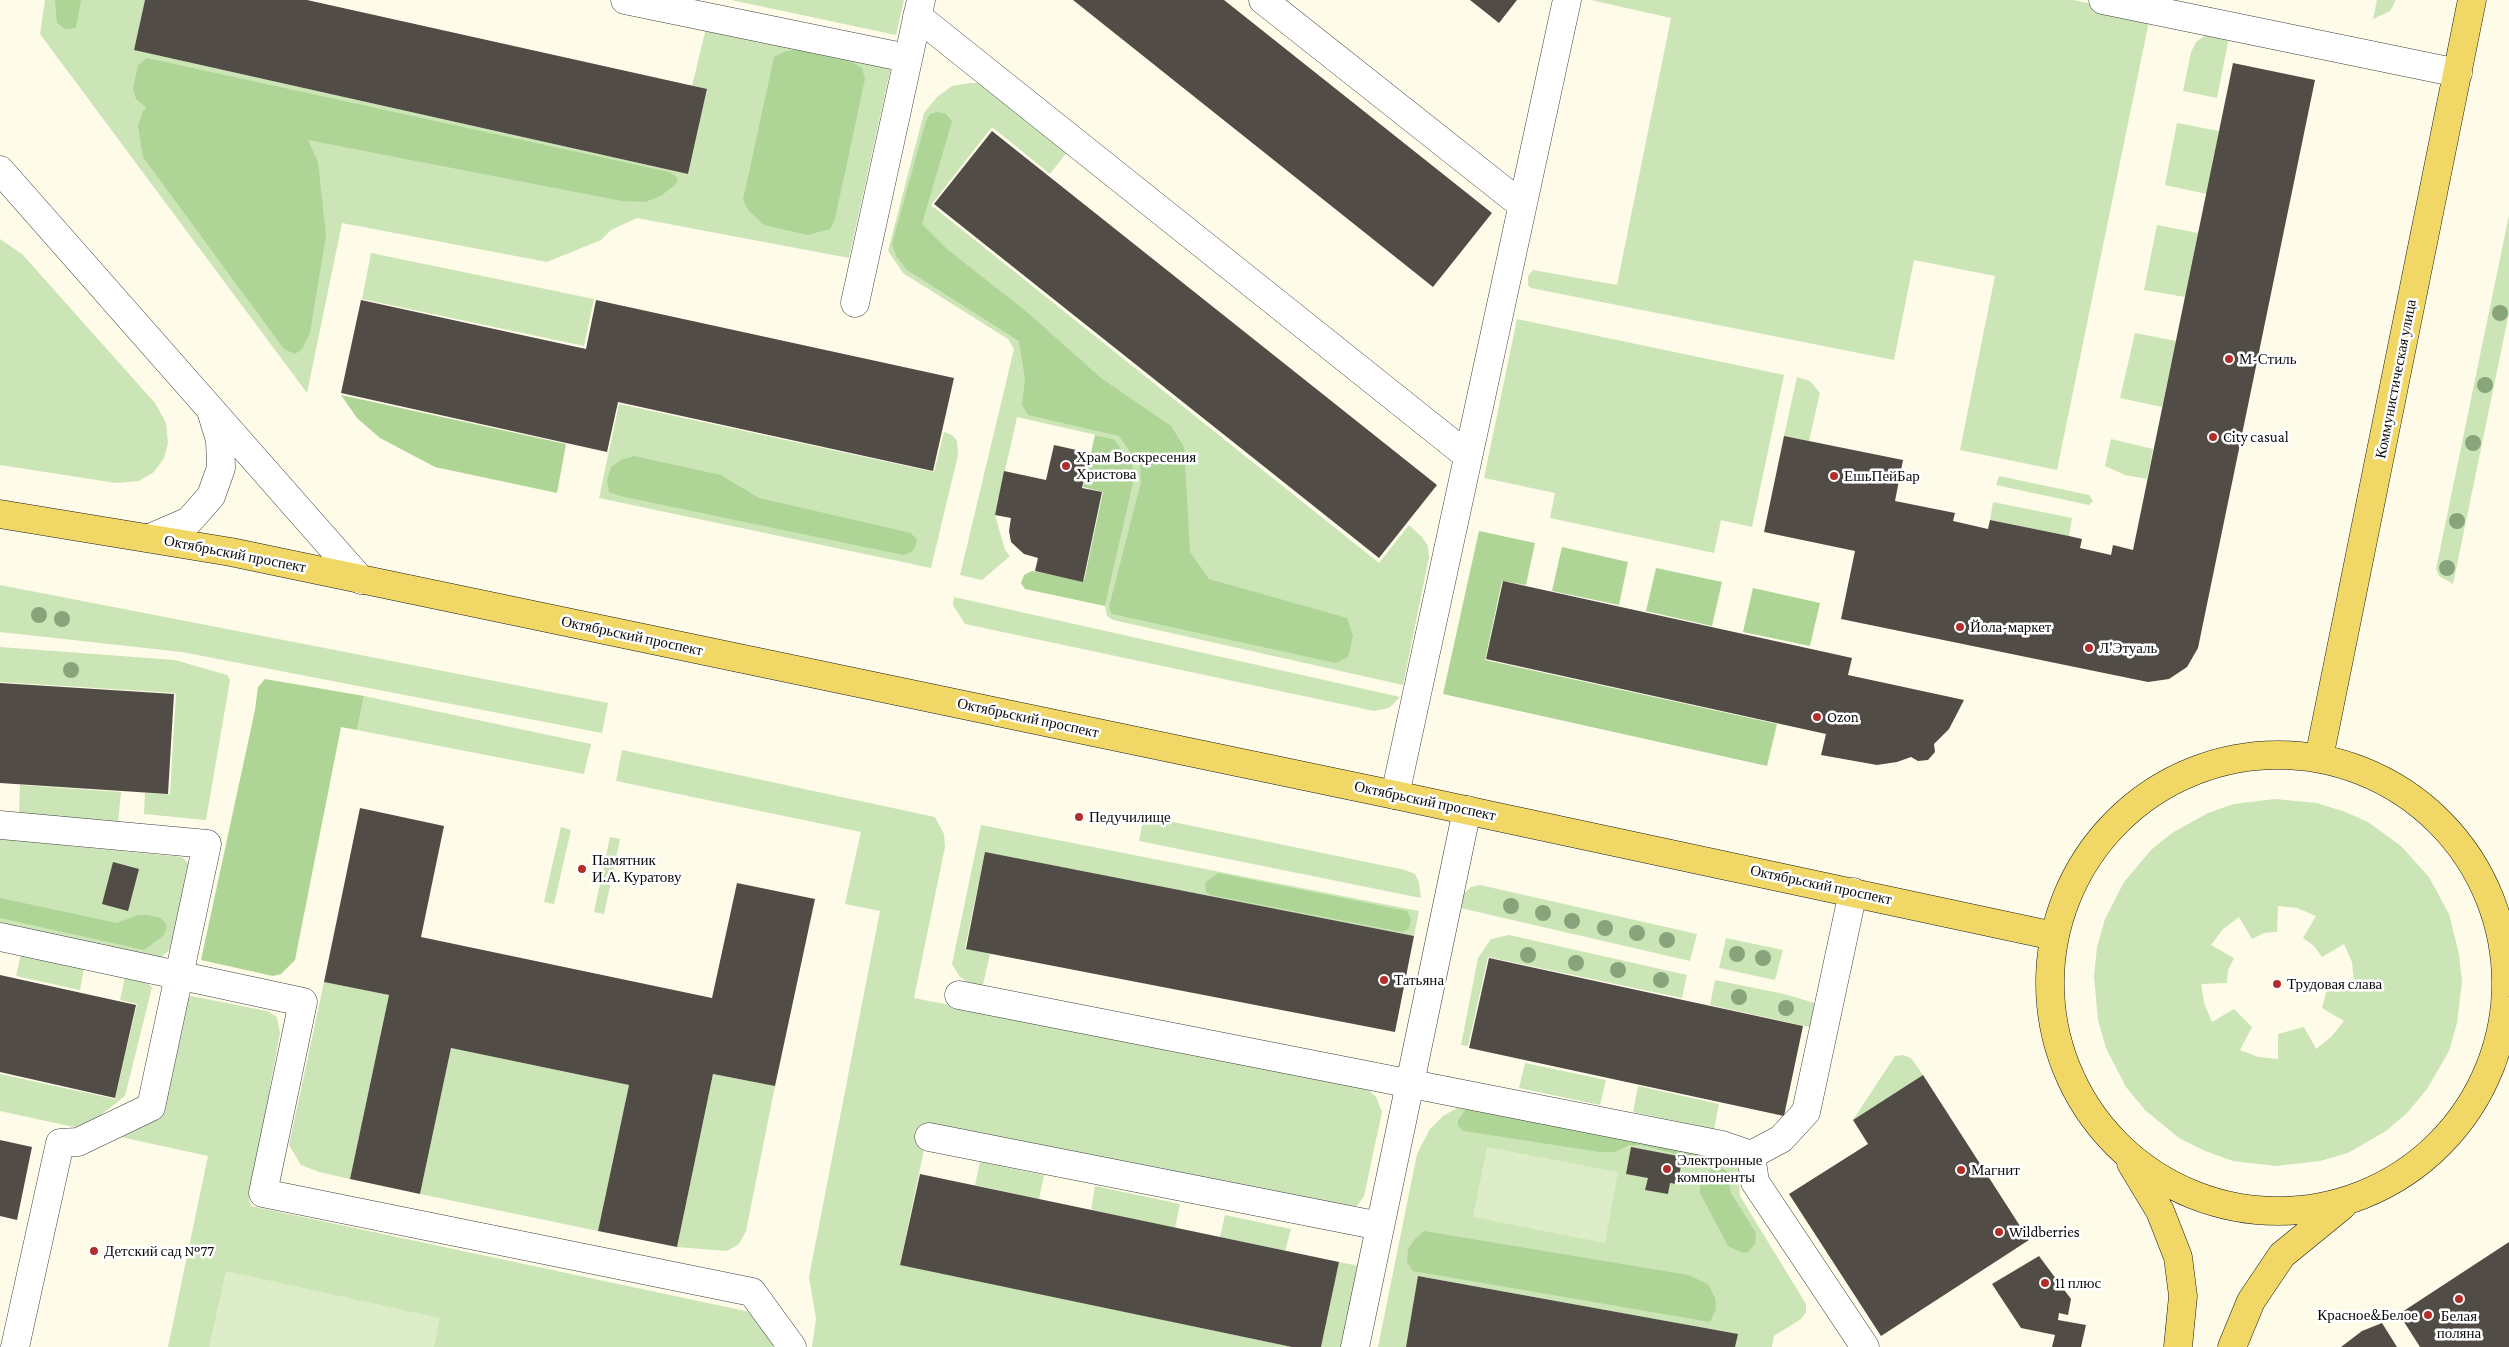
<!DOCTYPE html>
<html>
<head>
<meta charset="utf-8">
<style>
  body { margin:0 }
  canvas { display:block; background:#fefbe9 }
</style>
</head>
<body>
<canvas width="2509" height="1347"></canvas>
<script>
const ctx = document.querySelector('canvas').getContext('2d');
ctx.lineJoin = 'round';
function paint(path, color) {
  ctx.fillStyle = color;
  ctx.fill(path, 'evenodd');
}
function toPath(rows) {
  const path = new Path2D();
  for (const r of rows) {
    if (r.length === 3) {
      path.moveTo(r[0] + r[2], r[1]);
      path.arc(r[0], r[1], r[2], 0, 2 * Math.PI);
      continue;
    }
    path.moveTo(r[0], r[1]);
    for (let i = 2; i < r.length; i += 2) path.lineTo(r[i], r[i + 1]);
  }
  return path;
}
function strokePath(path, color, width, dash) {
  ctx.strokeStyle = color;
  ctx.lineWidth = width;
  ctx.lineCap = dash ? 'butt' : 'round';
  ctx.setLineDash(dash || []);
  ctx.stroke(path);
}
function write(font, color, halo, rows, align = 'center') {
  ctx.font = font + ' "Crimson Pro",serif';
  ctx.lineWidth = 5;
  ctx.setLineDash([]);
  ctx.textBaseline = 'middle';
  ctx.strokeStyle = halo;
  ctx.fillStyle = color;
  for (const [text, x, y, turn = 0] of rows) {
    ctx.save();
    ctx.translate(x, y);
    ctx.rotate((+turn || 0) * Math.PI / 180);
    ctx.textAlign = isNaN(turn) ? turn : align;
    if (halo) ctx.strokeText(text, 0, 0);
    ctx.fillText(text, 0, 0);
    ctx.restore();
  }
}
paint(toPath([
  [45,0,145,0,134,50,688,174,707,90,692,86,707,24,892,62,849,258,637,218,611,230,601,240,547,262,342,223,307,393,40,34],
  [731,0,904,0,896,35],
  [1591,0,2073,0,2150,16,2057,470,1960,450,1995,276,1914,260,1894,360,1531,288,1528,285,1528,276,1533,270,1617,285,1671,18],
  [2377,0,2396,0,2390,11,2373,19],
  [2209,33,2225,36,2228,42,2217,98,2183,91,2191,52,2196,42],
  [970,83,983,83,1068,151,1050,174,992,127,931,205,1379,563,1409,525,1422,537,1428,546,1429,557,1403,685,1113,620,1107,616,1105,606,1136,471,1114,439,1017,417,995,515,1005,550,1010,556,982,580,960,575,1014,349,1008,339,903,273,888,251,924,113,937,97,952,86],
  [2177,123,2219,131,2207,194,2165,185],
  [2509,215,2509,313,2453,584,2439,576,2436,569],
  [2157,225,2198,233,2185,297,2144,290],
  [0,239,22,254,155,403,166,423,168,443,164,458,154,472,139,481,116,483,0,465],
  [371,253,594,299,584,346,362,299],
  [1517,319,1784,375,1752,527,1721,520,1714,553,1550,518,1555,493,1484,478],
  [2135,333,2176,341,2162,407,2120,398],
  [1797,377,1810,381,1820,393,1809,441,1784,436],
  [619,404,934,472,944,432,952,435,957,441,958,455,931,568,599,498],
  [2111,439,2153,449,2147,479,2125,475,2105,466],
  [1999,476,2089,495,2093,501,2089,505,1996,485],
  [1993,502,2072,518,2069,536,1990,520],
  [0,585,608,703,602,733,182,652,0,632],
  [954,597,1400,697,1389,708,1374,711,965,624,953,605],
  [0,647,175,660,227,675,230,680,206,820,144,814,145,793,170,794,176,693,0,682],
  [364,696,591,744,584,774,357,730],
  [622,750,935,817,944,834,945,847,914,998,1366,1088,1376,1097,1382,1112,1364,1196,1357,1206,1347,1208,929,1126,900,1264,1292,1347,812,1347,816,1319,809,1277,880,911,845,904,861,832,616,781],
  [20,785,121,792,118,822,19,814],
  [2275,799,2316,803,2343,811,2368,822,2401,846,2429,877,2449,914,2459,954,2462,981,2457,1023,2449,1051,2427,1089,2408,1112,2386,1131,2348,1153,2320,1161,2276,1166,2233,1161,2205,1151,2179,1138,2145,1110,2126,1087,2106,1048,2098,1020,2094,976,2097,947,2105,919,2124,882,2151,850,2172,833,2208,813,2234,804],
  [2278,906,2297,908,2316,916,2303,938,2314,946,2322,957,2344,944,2352,962,2354,982,2329,982,2322,1008,2344,1021,2332,1036,2316,1049,2304,1027,2278,1034,2278,1059,2258,1057,2240,1050,2252,1027,2234,1009,2212,1022,2204,1003,2201,984,2227,983,2228,970,2234,958,2211,945,2223,929,2239,917,2252,939,2264,933,2277,932],
  [1144,816,1405,870,1415,874,1419,883,1421,898,1139,841],
  [981,825,1419,911,1414,936,985,853,965,948,990,954,983,985,970,983,960,977,952,964],
  [561,827,571,830,554,904,544,902],
  [610,837,620,839,604,914,594,912],
  [0,839,182,857,189,864,176,943,159,960,0,925],
  [1480,885,1697,934,1690,961,1456,907,1458,899,1471,887],
  [1509,935,1687,975,1682,998,1488,957,1468,1046,1461,1045,1478,958,1491,939],
  [1726,938,1783,950,1775,980,1719,968],
  [21,954,84,968,80,990,16,976],
  [125,977,144,981,152,987,125,1096,83,1129,0,1111,0,1074,115,1099,137,1004,120,1000],
  [1715,980,1784,994,1818,1004,1819,1029,1710,1005],
  [324,982,389,995,350,1179,319,1172,301,1165,289,1145],
  [191,996,267,1011,277,1017,280,1033,249,1200,251,1206,750,1312,771,1337,773,1347,168,1347,208,1156,116,1136,127,1126,185,998],
  [451,1048,629,1085,598,1231,420,1194],
  [1903,1055,1911,1058,1923,1075,1853,1120,1895,1056],
  [1525,1063,1606,1080,1600,1105,1519,1088],
  [713,1074,775,1086,746,1231,739,1244,727,1251,677,1247],
  [1638,1086,1719,1104,1714,1129,1633,1112],
  [1473,1101,1730,1154,1738,1167,1740,1196,1806,1304,1806,1312,1801,1319,1774,1336,1772,1347,1735,1347,1737,1334,1419,1276,1406,1347,1378,1347,1417,1154,1430,1129,1443,1116,1457,1108],
  [980,1162,1044,1175,1039,1199,975,1185],
  [1095,1186,1180,1204,1175,1228,1091,1210],
  [1225,1215,1291,1229,1285,1251,1220,1237],
  [1339,1262,1359,1266,1341,1347,1321,1347]
]), '#cbe5b6');
paint(toPath([
  [55,0,81,0,76,28,65,29,57,23],
  [797,50,852,62,862,68,865,79,835,219,830,229,808,235,764,225,748,210,743,200,774,57,786,51],
  [147,58,669,172,676,176,678,182,661,196,645,202,622,201,308,140,318,162,326,235,310,333,302,349,295,354,284,349,143,157,138,126,143,111,147,108,136,99,133,88,138,65],
  [937,112,946,114,952,121,922,224,948,250,1027,312,1101,378,1171,426,1184,447,1190,552,1209,579,1347,618,1353,636,1348,657,1336,663,1112,614,1109,607,1141,482,1140,466,1119,436,1028,415,1022,405,1025,379,1019,341,907,270,896,256,892,244,926,121,930,114],
  [341,395,566,444,557,493,435,467,380,438,357,418],
  [1095,435,1114,439,1136,471,1105,606,1025,589,1021,583,1024,575,1032,571,1084,581,1103,492,1083,487],
  [634,456,721,475,759,498,911,533,917,540,915,547,912,552,903,555,620,496,609,492,607,481,611,467,621,460],
  [1479,531,1535,543,1526,585,1502,581,1485,660,1777,724,1767,766,1443,694],
  [1562,547,1628,562,1619,605,1552,591],
  [1656,568,1722,582,1712,626,1646,611],
  [1753,588,1820,603,1810,646,1743,632],
  [265,679,364,696,357,730,341,727,295,960,281,974,273,976,201,960,255,710,258,687],
  [1218,873,1407,911,1411,919,1410,924,1408,929,1402,932,1211,895,1206,892,1205,883],
  [0,898,117,923,138,915,148,915,161,918,167,926,164,935,144,950,0,918],
  [1467,1108,1709,1155,1700,1160,1641,1145,1629,1145,1615,1152,1600,1152,1464,1131,1458,1126,1458,1120],
  [1720,1167,1727,1171,1731,1193,1756,1233,1755,1244,1748,1252,1743,1253,1728,1246,1700,1193,1700,1183,1703,1178,1713,1168],
  [1424,1231,1688,1275,1708,1284,1715,1298,1716,1309,1710,1322,1413,1271,1407,1262,1408,1250,1414,1240]
]), '#aed596');
paint(toPath([
  [1487,1147,1618,1172,1605,1243,1473,1217],
  [226,1271,440,1318,434,1347,209,1347]
]), '#ddedc7');
paint(toPath([
  [145,0,307,0,707,89,688,174,134,50],
  [1073,0,1224,0,1492,213,1433,287],
  [1470,0,1517,0,1499,23],
  [2233,63,2315,80,2198,648,2187,667,2169,679,2148,682,1841,619,1855,551,1764,532,1784,436,1903,460,1895,501,1955,513,1953,521,1988,529,1990,520,2069,536,2082,539,2080,548,2111,555,2113,545,2133,550],
  [992,131,1437,485,1379,558,934,204],
  [361,300,586,349,596,300,954,378,933,471,618,402,607,452,341,393],
  [1054,445,1090,453,1082,488,1102,492,1083,582,1035,571,1038,558,1024,554,1011,542,1009,531,1011,518,995,515,1004,471,1046,480],
  [1503,581,1852,658,1848,675,1964,700,1949,729,1934,744,1935,752,1928,760,1918,761,1911,757,1897,762,1877,765,1821,755,1826,734,1486,659],
  [0,683,174,694,168,794,0,783],
  [360,808,444,826,421,937,712,998,737,883,815,899,775,1086,713,1074,677,1247,598,1231,629,1085,451,1048,420,1194,350,1179,389,995,324,982],
  [985,852,1414,936,1395,1032,966,949],
  [113,862,139,869,128,911,102,904],
  [1489,958,1803,1026,1784,1116,1469,1048],
  [0,975,136,1005,115,1098,0,1072],
  [1923,1075,2029,1240,1881,1336,1789,1194,1868,1144,1853,1120],
  [0,1140,32,1147,17,1220,0,1216],
  [1631,1147,1683,1157,1677,1184,1670,1183,1668,1194,1645,1190,1648,1178,1626,1174],
  [920,1174,1339,1262,1321,1347,1292,1347,900,1265],
  [2509,1242,2509,1347,2420,1347,2399,1314],
  [2039,1256,2071,1299,2068,1315,2059,1313,2058,1320,2086,1325,2081,1347,2052,1347,2055,1335,2021,1328,1992,1284],
  [1418,1276,1738,1334,1735,1347,1406,1347],
  [2382,1323,2397,1347,2341,1347,2362,1331]
]), '#524c47');
const minor = toPath([
  [625,0,907,58],
  [1263,0,1522,205],
  [2103,0,2458,73],
  [917,16,1468,456],
  [0,170,361,580],
  [855,303,921,0],
  [152,537,189,521,211,496,221,468,220,440,212,414],
  [1395,795,1567,0],
  [0,825,207,844,151,1107,78,1142,60,1143,15,1347],
  [0,937,303,1002,263,1193,752,1292,792,1347],
  [959,995,1722,1145,1751,1155,1781,1139,1806,1112,1853,892],
  [929,1137,1380,1226],
  [1751,1155,1755,1182,1865,1347],
  [1355,1347,1467,810]
]);
const major = toPath([
  [0,514,231,552,1395,795,2054,936],
  [2278,983,228],
  [2319,758,2472,0],
  [2131,1163,2160,1211,2178,1257,2183,1296,2178,1347],
  [2232,1347,2251,1301,2282,1255,2342,1206]
]);
strokePath(minor, '#3d3d3d', 29);
strokePath(major, '#1b1b1b', 29);
strokePath(minor, '#fff', 28);
strokePath(major, '#f0d766', 28);
ctx.fillStyle = '#88a47a';
for (const [x, y] of [
  [2500,313],
  [2485,385],
  [2473,443],
  [2457,521],
  [2447,568],
  [39,615],
  [62,619],
  [71,670],
  [1511,906],
  [1543,913],
  [1572,921],
  [1605,928],
  [1637,933],
  [1667,940],
  [1737,954],
  [1528,955],
  [1763,958],
  [1576,963],
  [1618,970],
  [1661,980],
  [1739,997],
  [1786,1008]
]) {
  ctx.beginPath();
  ctx.arc(x, y, 8, 0, 2 * Math.PI);
  ctx.fill();
}
for (const [x, y, r, color] of [
  [2229,359,5,"#b12e2c"],
  [2213,437,5,"#b12e2c"],
  [1066,466,5,"#b12e2c"],
  [1834,476,5,"#b12e2c"],
  [1960,627,5,"#b12e2c"],
  [2089,648,5,"#b12e2c"],
  [1817,717,5,"#b12e2c"],
  [1079,817,5,"#b12e2c"],
  [582,869,5,"#b12e2c"],
  [1384,980,5,"#b12e2c"],
  [2277,984,5,"#b12e2c"],
  [1667,1169,5,"#b12e2c"],
  [1961,1170,5,"#b12e2c"],
  [1999,1232,5,"#b12e2c"],
  [94,1251,5,"#b12e2c"],
  [2045,1283,5,"#b12e2c"],
  [2459,1299,5,"#b12e2c"],
  [2428,1315,5,"#b12e2c"]
]) {
  const dot = new Path2D();
  dot.arc(x, y, r, 0, 2 * Math.PI);
  ctx.fillStyle = color;
  ctx.fill(dot);
  strokePath(dot, '#fff', 2);
}
write('15px', '#0a0a0a', '#fff', [
  ["М-Стиль",2239,359],
  ["City сasual",2223,437],
  ["Храм Воскресения",1076,457],
  ["Христова",1076,474],
  ["ЕшьПейБар",1844,476],
  ["Йола-маркет",1970,627],
  ["Л'Этуаль",2099,648],
  ["Ozon",1827,717],
  ["Педучилище",1089,817],
  ["Памятник",592,860],
  ["И.А. Куратову",592,877],
  ["Татьяна",1394,980],
  ["Трудовая слава",2287,984],
  ["Электронные",1677,1160],
  ["компоненты",1677,1177],
  ["Магнит",1971,1170],
  ["Wildberries",2009,1232],
  ["Детский сад №77",104,1251],
  ["11 плюс",2055,1283],
  ["Красное&Белое",2418,1315,"right"],
  ["Белая",2459,1316,"center"],
  ["поляна",2459,1333,"center"]
], 'left');
write('15px', '#0a0a0a', '#fff', [
  ["Коммунистическая улица",2396,379,-79],
  ["Октябрьский проспект",235,554,11],
  ["Октябрьский проспект",632,636,12],
  ["Октябрьский проспект",1028,718,12],
  ["Октябрьский проспект",1425,801,12],
  ["Октябрьский проспект",1821,885,12]
]);
</script>
</body>
</html>
